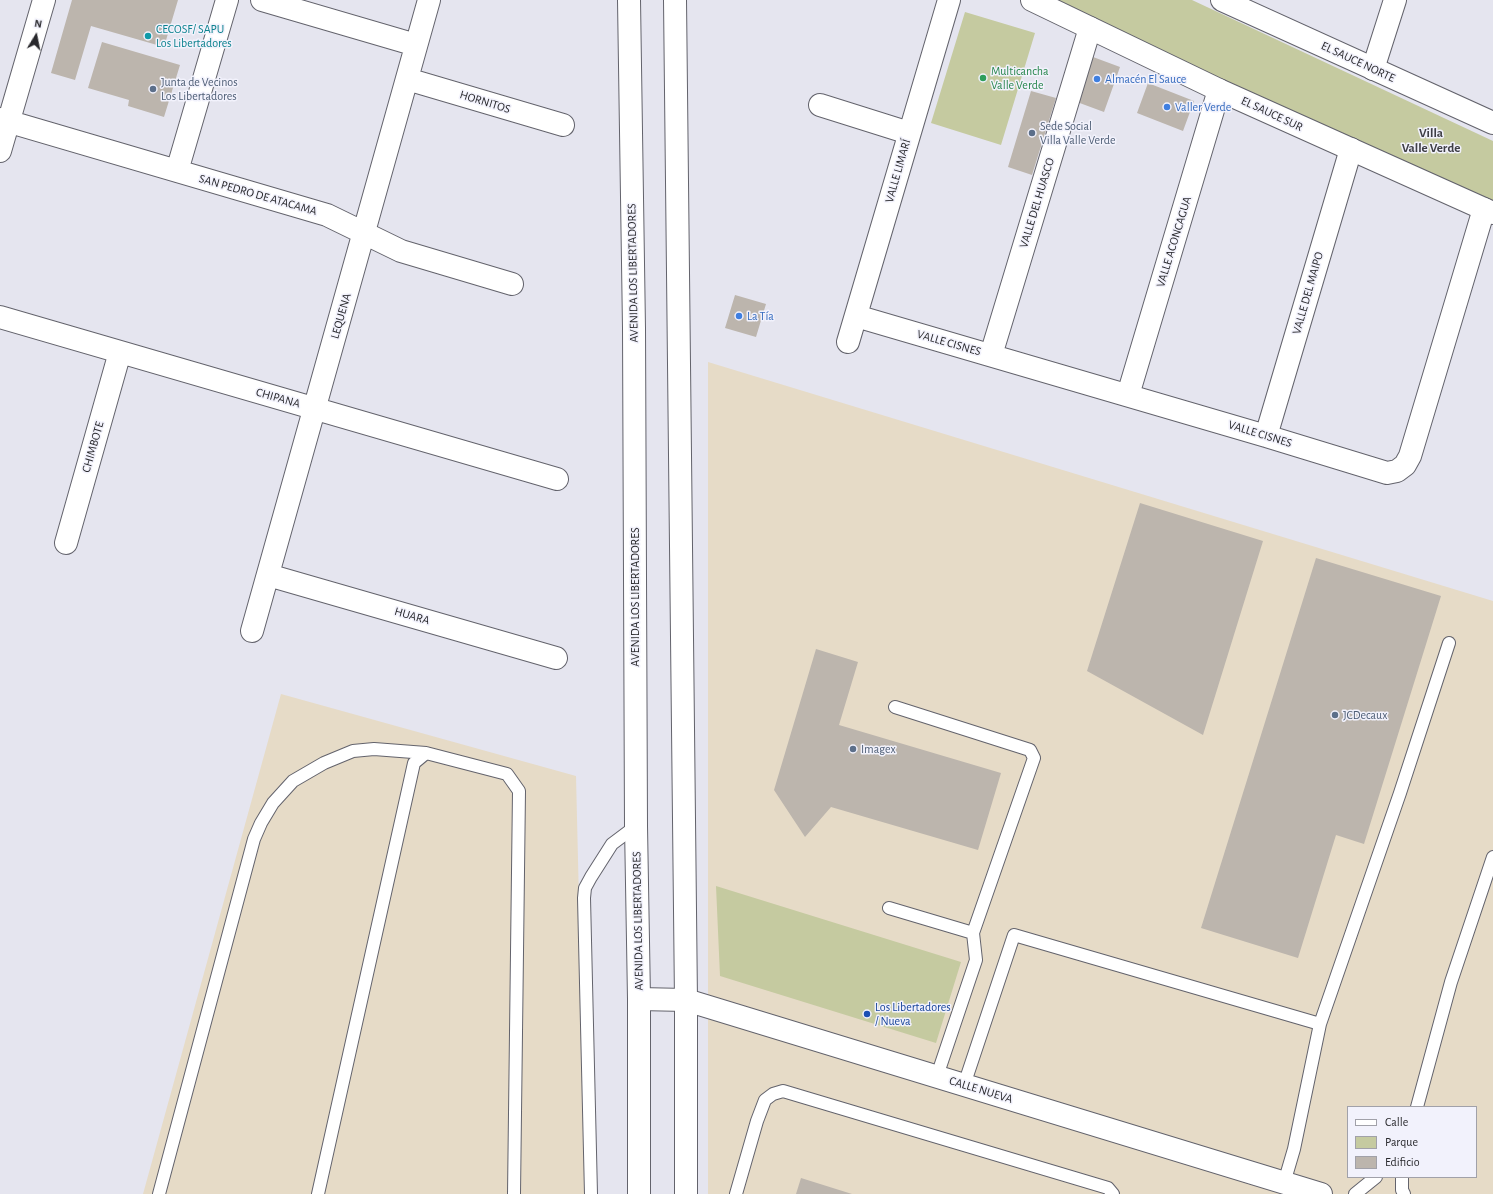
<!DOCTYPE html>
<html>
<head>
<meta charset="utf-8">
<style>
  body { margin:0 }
  #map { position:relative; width:1493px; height:1194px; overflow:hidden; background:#e5e5ef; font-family:"Alegreya Sans",sans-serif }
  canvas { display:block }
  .legend { position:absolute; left:1347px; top:1106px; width:130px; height:72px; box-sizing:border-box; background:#f2f2fc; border:1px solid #a1a1a9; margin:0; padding:5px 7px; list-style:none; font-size:12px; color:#28282c }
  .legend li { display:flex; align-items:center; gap:8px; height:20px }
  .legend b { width:20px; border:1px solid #a1a1a9 }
  .north { position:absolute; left:16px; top:16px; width:40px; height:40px; -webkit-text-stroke:3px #f2f2fc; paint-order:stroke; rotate:10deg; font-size:11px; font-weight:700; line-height:16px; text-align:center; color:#28282c }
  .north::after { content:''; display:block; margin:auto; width:14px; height:18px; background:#28282c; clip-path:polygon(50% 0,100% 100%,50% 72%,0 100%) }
</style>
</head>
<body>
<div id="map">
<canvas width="1493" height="1194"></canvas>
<ul class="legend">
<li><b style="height:5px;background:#fff"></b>Calle</li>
<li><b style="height:11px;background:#c5caa0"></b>Parque</li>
<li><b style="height:11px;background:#bcb5ad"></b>Edificio</li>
</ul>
<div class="north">N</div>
</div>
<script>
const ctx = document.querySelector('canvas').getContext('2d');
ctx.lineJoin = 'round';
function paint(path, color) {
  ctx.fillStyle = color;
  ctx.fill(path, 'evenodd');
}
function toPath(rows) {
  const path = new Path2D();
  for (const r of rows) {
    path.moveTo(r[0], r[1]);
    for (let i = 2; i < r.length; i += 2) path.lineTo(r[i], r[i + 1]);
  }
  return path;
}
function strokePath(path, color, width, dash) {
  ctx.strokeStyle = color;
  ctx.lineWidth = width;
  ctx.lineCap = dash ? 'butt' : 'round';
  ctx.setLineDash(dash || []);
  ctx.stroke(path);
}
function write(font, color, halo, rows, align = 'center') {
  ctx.font = font + ' "Alegreya Sans",sans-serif';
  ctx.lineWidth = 3;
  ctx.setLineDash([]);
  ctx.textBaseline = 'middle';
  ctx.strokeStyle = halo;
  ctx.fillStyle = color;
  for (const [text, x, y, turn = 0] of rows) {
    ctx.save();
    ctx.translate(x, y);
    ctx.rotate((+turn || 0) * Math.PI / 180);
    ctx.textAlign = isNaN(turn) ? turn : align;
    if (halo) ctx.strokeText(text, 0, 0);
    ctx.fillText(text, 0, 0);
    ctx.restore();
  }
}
paint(toPath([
  [708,362,1493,601,1493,1194,708,1194],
  [1348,1107,1476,1107,1476,1177,1348,1177],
  [281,694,576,776,586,1194,143,1194]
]), '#e6dbc7');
paint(toPath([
  [1050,0,1192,0,1493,141,1493,202,1206,75],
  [965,12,1035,33,1001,145,931,123],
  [716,886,961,962,936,1043,720,976]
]), '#c5caa0');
paint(toPath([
  [72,0,178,0,164,47,91,26,75,80,51,73],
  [102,42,180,65,164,117,128,106,129,100,88,88],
  [1093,57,1120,67,1104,112,1077,102],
  [1148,83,1194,101,1183,131,1137,113],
  [1031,91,1056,98,1032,175,1008,167],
  [735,295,766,304,756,337,725,328],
  [1140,503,1263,541,1203,735,1087,671],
  [1316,558,1441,596,1364,844,1336,835,1298,958,1201,928],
  [816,649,858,662,839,725,1001,773,978,850,831,807,805,837,774,790],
  [801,1178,852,1194,796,1194]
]), '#bcb5ad');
const service = toPath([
  [895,707,1030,750,1034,758,973,933,976,960,937,1076],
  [889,908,973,933],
  [964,1085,1014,935,1320,1024],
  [1417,1107,1451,982,1493,857],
  [1402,1177,1402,1190,1404,1194],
  [1284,1183,1294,1149,1320,1024,1400,793,1449,643],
  [159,1194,254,839,261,823,273,803,293,781,324,763,353,751,374,749,426,753],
  [318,1194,414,763,426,753,507,774,519,791,514,1194],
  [591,1194,584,898,585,888,591,877,612,844,636,826],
  [736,1194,757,1121,765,1100,773,1094,783,1091,1108,1188,1113,1194],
  [1355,1194,1376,1177]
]);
const minor = toPath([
  [262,0,416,45],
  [1373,69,1395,0],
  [407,79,563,125],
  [820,105,909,133],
  [0,119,327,215,401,251,512,284],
  [0,151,44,0],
  [177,171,227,0],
  [856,316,1266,436,1387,473,1397,471,1405,465,1410,456,1484,209],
  [0,317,557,479],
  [848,342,949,0],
  [991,355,1090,28],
  [1128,395,1219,90],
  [1266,436,1351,149],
  [66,543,120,352],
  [268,575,556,658],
  [252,631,429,0],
  [639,999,686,1000,1321,1194]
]);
const tertiary = toPath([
  [629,0,634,328,636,826,639,999,639,1194],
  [675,0,686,1000,686,1194],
  [1032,0,1219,90,1493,213],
  [1222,0,1493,123]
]);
strokePath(service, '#63636c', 14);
strokePath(minor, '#63636c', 24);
strokePath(tertiary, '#63636c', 24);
strokePath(service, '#fff', 12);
strokePath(minor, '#fff', 22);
strokePath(tertiary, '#fff', 22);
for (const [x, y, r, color] of [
  [148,36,4,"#0f9aa8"],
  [983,78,4,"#2e9e5b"],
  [1097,79,4,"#3f7fe0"],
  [153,89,4,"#5c6f8a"],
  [1167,107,4,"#3f7fe0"],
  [1032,133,4,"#5c6f8a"],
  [739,316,4,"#3f7fe0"],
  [1335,715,4,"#5c6f8a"],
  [853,749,4,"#5c6f8a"],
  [867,1014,4,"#1a4fb4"]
]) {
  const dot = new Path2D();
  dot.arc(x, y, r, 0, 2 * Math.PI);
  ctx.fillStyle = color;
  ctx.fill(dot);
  strokePath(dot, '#f2f2fc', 1.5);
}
write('12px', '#0d838f', '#f2f2fc', [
  ["CECOSF/ SAPU",156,29],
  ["Los Libertadores",156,43]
], 'left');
write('12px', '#28282c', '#f2f2fc', [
  ["EL SAUCE NORTE",1358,62,25],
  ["HORNITOS",485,102,17],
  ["EL SAUCE SUR",1272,114,25],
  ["VALLE LIMARÍ",898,171,-74],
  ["SAN PEDRO DE ATACAMA",258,195,16],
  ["VALLE DEL HUASCO",1037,203,-73],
  ["VALLE ACONCAGUA",1174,242,-73],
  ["AVENIDA LOS LIBERTADORES",633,273,-91],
  ["VALLE DEL MAIPO",1308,293,-74],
  ["LEQUENA",341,316,-74],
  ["VALLE CISNES",949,343,16],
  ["CHIPANA",278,398,16],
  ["VALLE CISNES",1260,434,17],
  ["CHIMBOTE",93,447,-74],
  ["AVENIDA LOS LIBERTADORES",635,597,-90],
  ["HUARA",412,616,16],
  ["AVENIDA LOS LIBERTADORES",638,921,-91],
  ["CALLE NUEVA",981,1090,17]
]);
write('12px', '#27864d', '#f2f2fc', [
  ["Multicancha",991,71],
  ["Valle Verde",991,85]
], 'left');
write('12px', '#366cbe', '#f2f2fc', [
  ["Almacén El Sauce",1105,79],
  ["Valler Verde",1175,107],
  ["La Tía",747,316]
], 'left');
write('12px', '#4e5e75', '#f2f2fc', [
  ["Junta de Vecinos",161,82],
  ["Los Libertadores",161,96],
  ["Sede Social",1040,126],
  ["Villa Valle Verde",1040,140],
  ["JCDecaux",1343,715],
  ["Imagex",861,749]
], 'left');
write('12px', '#164399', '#f2f2fc', [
  ["Los Libertadores",875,1007],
  ["/ Nueva",875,1021]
], 'left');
write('bold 13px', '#3e3e45', '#f2f2fc', [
  ["Villa",1431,133],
  ["Valle Verde",1431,148]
]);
</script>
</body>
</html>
